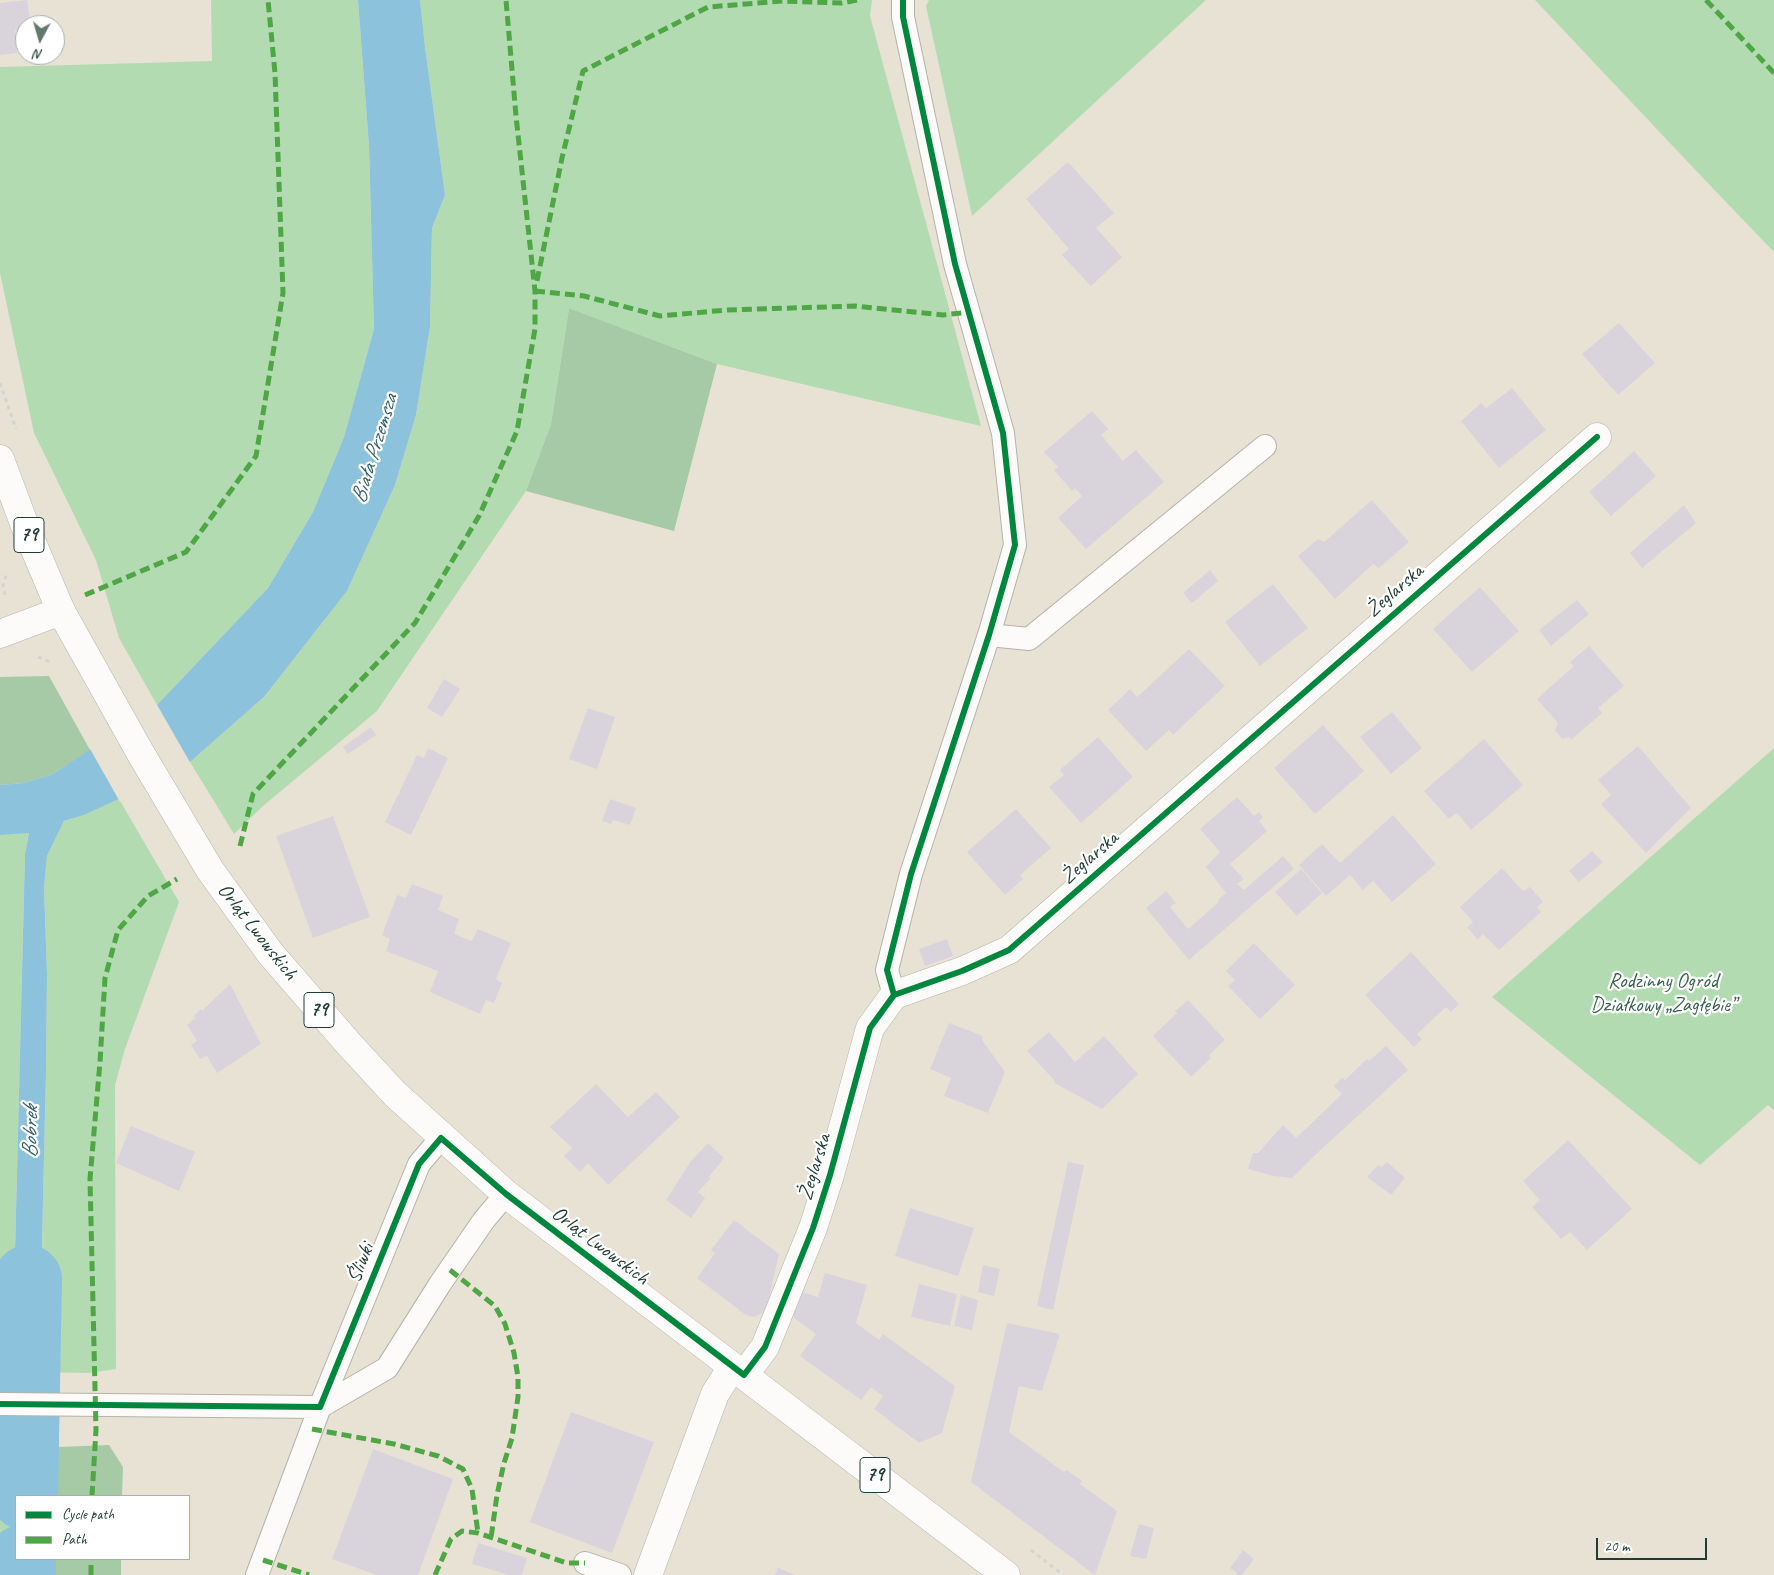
<!DOCTYPE html>
<html>
<head>
<meta charset="utf-8">
<style>
  body { margin:0 }
  #map { position:relative; width:1774px; height:1575px; overflow:hidden; background:#e8e2d4; font-family:Caveat,sans-serif }
  canvas { display:block }
  .legend { position:absolute; left:15px; top:1495px; width:175px; height:65px; box-sizing:border-box; background:#fff; border:1px solid #a5b1ae; margin:0; padding:6px 9px; list-style:none; font-size:15px; color:#1f3d34 }
  .legend li { display:flex; align-items:center; gap:10px; height:25px }
  .legend b { width:25px; border:1px solid #a5b1ae }
  .north { position:absolute; left:15px; top:15px; width:50px; height:50px; box-sizing:border-box; background:#fff; border:1px solid #a5b1ae; border-radius:50%; rotate:186deg; font-size:14px; font-weight:700; line-height:20px; text-align:center; color:#1f3d34 }
  .north::after { content:''; display:block; margin:auto; width:18px; height:22px; background:#65776c; clip-path:polygon(50% 0,100% 100%,50% 72%,0 100%) }
  .scale { position:absolute; left:1596px; top:1538px; width:111px; height:22px; box-sizing:border-box; border:2px solid #1f3d34; border-top:0; padding-left:6px; font-size:15px; line-height:18px; white-space:nowrap; color:#1f3d34; -webkit-text-stroke:4px #fff; paint-order:stroke }
</style>
</head>
<body>
<div id="map">
<canvas width="1774" height="1575"></canvas>
<ul class="legend">
<li><b style="height:6px;background:#00873e"></b>Cycle path</li>
<li><b style="height:6px;background:#4fa644"></b>Path</li>
</ul>
<div class="north">N</div>
<div class="scale">20 m</div>
</div>
<script>
const ctx = document.querySelector('canvas').getContext('2d');
ctx.lineJoin = 'round';
function paint(path, color) {
  ctx.fillStyle = color;
  ctx.fill(path, 'evenodd');
}
function toPath(rows) {
  const path = new Path2D();
  for (const r of rows) {
    path.moveTo(r[0], r[1]);
    for (let i = 2; i < r.length; i += 2) path.lineTo(r[i], r[i + 1]);
  }
  return path;
}
function strokePath(path, color, width, dash) {
  ctx.strokeStyle = color;
  ctx.lineWidth = width;
  ctx.lineCap = dash ? 'butt' : 'round';
  ctx.setLineDash(dash || []);
  ctx.stroke(path);
}
function write(font, color, halo, rows, align = 'center') {
  ctx.font = font + ' Caveat,sans-serif';
  ctx.lineWidth = 4.5;
  ctx.setLineDash([]);
  ctx.textBaseline = 'middle';
  ctx.strokeStyle = halo;
  ctx.fillStyle = color;
  for (const [text, x, y, turn = 0] of rows) {
    ctx.save();
    ctx.translate(x, y);
    ctx.rotate((+turn || 0) * Math.PI / 180);
    ctx.textAlign = isNaN(turn) ? turn : align;
    if (halo) ctx.strokeText(text, 0, 0);
    ctx.fillText(text, 0, 0);
    ctx.restore();
  }
}
paint(toPath([
  [211,0,358,0,369,146,374,329,344,437,313,512,268,588,157,705,119,638,96,560,34,433,0,273,0,67,212,61],
  [420,0,872,0,870,16,981,426,717,364,569,308,551,424,526,491,377,711,263,806,234,834,190,762,264,697,347,591,395,485,416,415,430,327,432,228,445,195,425,47],
  [929,0,1206,0,972,216,926,6],
  [1535,0,1774,0,1774,252,1702,177],
  [1774,748,1774,1110,1768,1105,1700,1165,1492,997],
  [119,799,179,902,125,1049,115,1085,116,1369,89,1373,39,1372,46,1071,47,974,44,888,47,856,64,821,84,815],
  [29,832,25,854,12,1372,0,1372,0,835],
  [0,1445,58,1447,57,1496,16,1496,16,1559,56,1559,56,1575,0,1575]
]), '#b3dbb1');
paint(toPath([
  [569,308,717,364,674,531,526,491,551,424],
  [49,676,90,750,53,774,24,783,0,785,0,677],
  [109,1445,123,1467,122,1496,57,1496,58,1447],
  [56,1559,121,1559,121,1575,56,1575]
]), '#a5caa5');
paint(toPath([
  [358,0,420,0,425,47,445,195,432,228,430,327,416,415,395,485,347,591,264,697,190,762,119,799,84,815,64,821,47,856,44,888,47,974,46,1071,39,1372,12,1372,25,854,29,833,0,835,0,785,24,783,53,774,157,705,268,588,313,512,344,437,374,329,369,146]
]), '#8cc2db');
paint(toPath([
  [156,703,191,764,120,802,89,747]
]), '#e8e2d4');
strokePath(toPath([
  [24,1496,28,1279],
  [22,1575,22,1559]
]), '#8cc2db', 68);
paint(toPath([
  [27,0,31,25,25,25,25,28,15,30,17,53,0,55,0,3],
  [1068,162,1114,213,1096,228,1122,257,1091,286,1062,255,1069,249,1026,199],
  [1619,323,1655,363,1618,395,1582,354],
  [1512,388,1546,430,1499,468,1461,421,1481,403,1486,408],
  [1092,411,1108,429,1101,435,1123,461,1136,450,1164,482,1086,549,1058,518,1082,496,1075,488,1072,491,1054,470,1058,467,1044,452],
  [1634,451,1656,476,1611,516,1589,492],
  [1372,500,1409,542,1379,568,1373,564,1335,599,1298,556,1318,539,1324,542],
  [1684,505,1696,523,1642,568,1630,553],
  [1210,570,1218,581,1192,603,1183,593],
  [1273,584,1308,628,1260,666,1225,622],
  [1480,587,1519,631,1472,672,1433,629],
  [1577,600,1589,614,1551,646,1539,630],
  [1589,646,1624,686,1598,708,1602,713,1571,740,1569,737,1562,739,1555,730,1558,723,1537,699,1574,666,1570,662],
  [1189,649,1225,686,1173,735,1169,730,1146,751,1108,710,1130,689,1137,697],
  [444,679,460,689,442,717,427,708],
  [588,708,615,717,597,769,569,759],
  [1392,712,1422,748,1391,774,1360,737],
  [1323,725,1364,771,1315,814,1274,768],
  [371,727,376,735,348,754,343,747],
  [1098,737,1133,777,1081,823,1049,787,1064,775,1060,770],
  [1484,739,1523,785,1471,830,1457,813,1449,819,1424,791],
  [1638,746,1691,808,1646,853,1601,804,1611,795,1598,780],
  [428,748,448,758,411,835,385,822,417,755,424,758],
  [1237,797,1254,816,1259,812,1263,817,1259,821,1267,831,1230,864,1244,879,1237,884,1244,890,1283,856,1294,869,1189,960,1146,908,1166,891,1176,903,1170,907,1188,929,1218,903,1219,899,1226,893,1206,867,1220,852,1200,829],
  [610,799,636,808,630,825,613,820,611,824,602,821],
  [1016,809,1051,848,1020,875,1023,879,1005,895,967,852],
  [1393,815,1436,864,1392,902,1373,881,1363,890,1350,875,1326,896,1299,865,1322,844,1340,863],
  [333,816,370,917,313,938,276,836],
  [1592,851,1603,862,1579,882,1569,871],
  [1502,868,1523,891,1530,887,1543,902,1537,907,1541,912,1499,950,1483,934,1478,940,1467,927,1473,922,1460,907],
  [1301,869,1322,893,1297,916,1275,892],
  [412,884,443,896,438,910,459,919,454,934,472,941,478,929,511,943,496,979,502,983,494,1003,486,1000,480,1014,430,992,438,971,386,951,390,939,382,935,397,895,406,898],
  [947,939,953,956,925,966,919,949],
  [1254,943,1295,985,1260,1019,1228,986,1235,980,1226,971],
  [1411,952,1459,1004,1451,1012,1446,1007,1432,1020,1417,1034,1422,1039,1414,1047,1365,995],
  [230,984,261,1044,217,1073,207,1056,200,1059,191,1045,197,1041,187,1025,195,1018,194,1016,201,1009,202,1011],
  [1188,1000,1225,1040,1209,1055,1211,1058,1191,1077,1153,1036,1177,1013,1175,1011],
  [949,1023,983,1036,982,1040,1005,1072,988,1113,944,1096,951,1078,930,1069],
  [1049,1032,1075,1062,1104,1036,1138,1074,1102,1109,1053,1082,1055,1081,1027,1051],
  [1386,1046,1408,1070,1313,1157,1292,1178,1274,1176,1248,1169,1253,1153,1258,1153,1283,1125,1296,1138,1342,1094,1334,1086,1342,1078,1345,1080,1367,1059,1369,1061],
  [596,1084,628,1117,656,1092,680,1117,608,1185,588,1163,580,1172,564,1156,572,1148,550,1127],
  [131,1126,195,1152,179,1191,116,1163],
  [1568,1140,1632,1209,1587,1250,1570,1232,1561,1239,1532,1207,1540,1200,1523,1181],
  [708,1143,724,1158,709,1177,711,1178,698,1192,705,1198,691,1218,666,1200,691,1161],
  [1068,1162,1084,1165,1053,1310,1037,1306],
  [1387,1162,1405,1178,1391,1195,1367,1177,1378,1165,1382,1167],
  [910,1208,974,1228,958,1276,895,1256],
  [734,1220,779,1254,768,1303,764,1312,754,1317,746,1315,697,1278,715,1253,711,1250],
  [983,1265,1000,1269,994,1296,978,1292],
  [825,1273,867,1285,856,1323,879,1340,883,1334,955,1386,942,1433,919,1443,874,1409,883,1396,871,1387,861,1400,800,1356,816,1334,793,1317,801,1292,818,1297],
  [919,1284,957,1294,950,1326,911,1317],
  [961,1295,978,1300,972,1330,954,1326],
  [1007,1323,1060,1334,1042,1391,1019,1386,1009,1432,1064,1472,1067,1470,1082,1481,1080,1484,1117,1511,1095,1575,971,1482],
  [571,1412,654,1442,612,1553,530,1522],
  [373,1449,453,1479,418,1575,377,1575,332,1559],
  [1139,1524,1154,1528,1146,1559,1130,1556],
  [478,1543,527,1558,522,1575,509,1575,472,1564],
  [1243,1550,1254,1559,1242,1575,1236,1575,1237,1573,1230,1568],
  [778,1568,795,1575,775,1575]
]), '#d9d4db');
const lane = toPath([
  [989,635,1029,639,1265,446],
  [894,995,887,970,911,874,989,635,1015,545,1003,433,955,264,903,17,903,0],
  [0,1404,320,1407,387,1368,440,1284,484,1220,506,1194],
  [585,1563,620,1575],
  [257,1575,320,1407,419,1164,441,1138]
]);
const street = toPath([
  [0,634,61,611],
  [744,1375,765,1347,813,1228,830,1175,870,1028,894,995,962,971,1009,950,1597,437],
  [648,1575,715,1394,732,1367]
]);
const primary = toPath([
  [0,459,25,526,61,611,141,754,210,870,270,953,348,1043,395,1094,506,1194,1006,1575]
]);
strokePath(lane, '#b4b3a9', 24);
strokePath(street, '#b4b3a9', 29);
strokePath(primary, '#b4b3a9', 29);
strokePath(toPath([
  [0,383,16,429],
  [5,595,3,586,7,572],
  [38,657,50,662],
  [1031,1550,1063,1575]
]), '#d3d4cf', 3, [4, 4]);
strokePath(lane, '#fcfbf9', 22);
strokePath(street, '#fcfbf9', 28);
strokePath(primary, '#fcfbf9', 28);
strokePath(toPath([
  [1706,0,1774,73],
  [537,281,562,158,583,71,708,7,783,1,842,3,857,0],
  [535,291,584,296,660,316,727,310,855,306,943,315,969,312],
  [85,595,186,552,256,456,283,293,275,73,268,0],
  [240,846,253,794,415,623,479,516,517,431,535,329,535,291,516,116,506,0],
  [450,1270,495,1306,505,1324,514,1353,518,1377,518,1397,512,1438,504,1463,497,1495,491,1538],
  [312,1429,394,1444,438,1456,463,1469,472,1489,478,1533],
  [92,1496,96,1430,90,1179,100,1062,105,978,118,930,148,896,177,879],
  [263,1560,309,1575],
  [91,1575,91,1559],
  [435,1575,451,1539,462,1531,478,1533,567,1563,585,1563]
]), '#4fa644', 5, [10, 5]);
strokePath(toPath([
  [894,995,887,970,911,874,989,635,1015,545,1003,433,955,264,903,17,903,0],
  [0,1404,320,1407,419,1164,441,1138,506,1194,744,1375,765,1347,813,1228,830,1175,870,1028,894,995,962,971,1009,950,1597,437]
]), '#00873e', 6);
for (const [x, y, w] of [
  [29,535,30],
  [319,1010,30],
  [875,1475,30]
]) {
  const box = new Path2D();
  box.roundRect(x - w / 2, y - 17.5, w, 35, 4);
  ctx.fillStyle = '#fff';
  ctx.fill(box);
  strokePath(box, '#1f3d34', 1);
}
write('bold 20px', '#1f3d34', null, [
  ["79",29,535],
  ["79",319,1010],
  ["79",875,1475]
]);
write('21px', '#1f3d34', '#fff', [
  ["Żeglarska",1395,591,-41],
  ["Żeglarska",1090,858,-41],
  ["Orląt Lwowskich",257,932,52],
  ["Żeglarska",815,1167,-73],
  ["Orląt Lwowskich",600,1246,37],
  ["Śliwki",361,1263,-68]
]);
write('21px', '#39634c', '#fff', [
  ["Rodzinny Ogród",1663,981],
  ["Działkowy „Zagłębie”",1663,1005]
]);
write('italic 22px', '#346167', '#fff', [
  ["Biała Przemsza",375,449,-73],
  ["Bobrek",31,1132,-89]
]);
</script>
</body>
</html>
